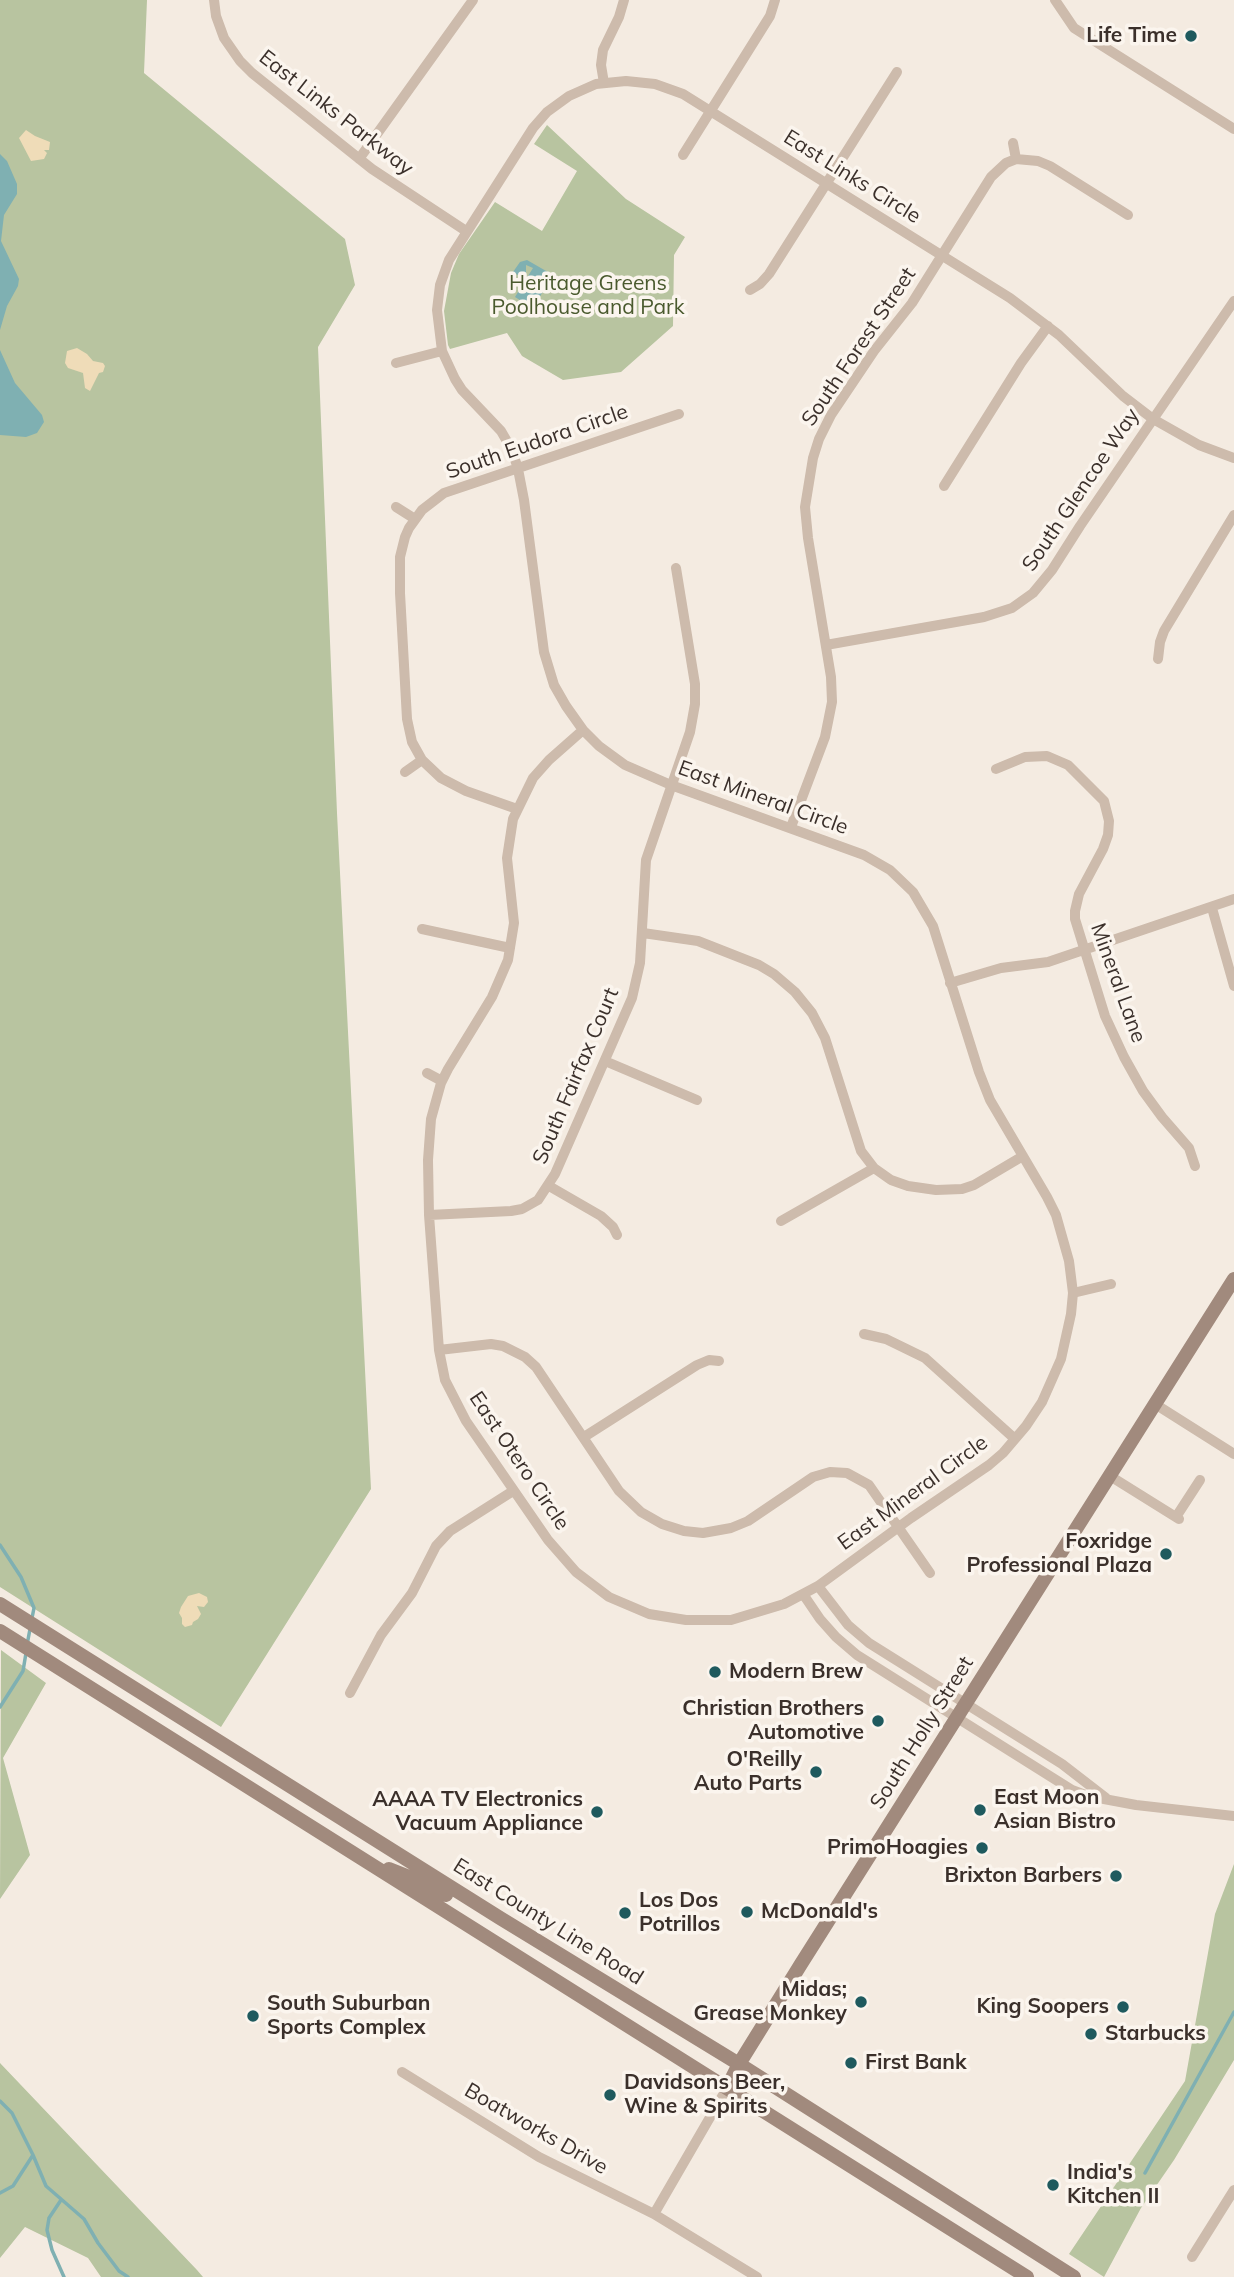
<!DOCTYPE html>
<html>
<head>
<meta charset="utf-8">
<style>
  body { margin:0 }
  canvas { display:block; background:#f4ebe1 }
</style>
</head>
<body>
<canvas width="1234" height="2277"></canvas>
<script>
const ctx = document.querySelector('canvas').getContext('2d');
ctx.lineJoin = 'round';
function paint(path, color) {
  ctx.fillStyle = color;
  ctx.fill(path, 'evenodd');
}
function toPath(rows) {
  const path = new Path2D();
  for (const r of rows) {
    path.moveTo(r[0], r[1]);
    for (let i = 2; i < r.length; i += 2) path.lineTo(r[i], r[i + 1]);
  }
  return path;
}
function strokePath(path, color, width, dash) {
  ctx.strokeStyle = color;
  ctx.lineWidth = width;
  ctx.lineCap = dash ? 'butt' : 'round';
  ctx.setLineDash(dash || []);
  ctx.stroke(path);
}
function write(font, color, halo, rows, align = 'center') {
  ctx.font = font + ' Mulish,sans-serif';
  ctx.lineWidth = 7;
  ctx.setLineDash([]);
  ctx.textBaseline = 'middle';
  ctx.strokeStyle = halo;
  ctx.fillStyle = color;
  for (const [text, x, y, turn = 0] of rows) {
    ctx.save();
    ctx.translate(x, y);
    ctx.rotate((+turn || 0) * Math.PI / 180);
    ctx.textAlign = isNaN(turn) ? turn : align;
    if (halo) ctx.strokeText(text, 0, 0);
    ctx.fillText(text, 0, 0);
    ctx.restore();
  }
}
paint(toPath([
  [0,0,147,0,144,73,345,239,355,285,318,347,337,813,371,1489,221,1727,0,1587],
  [547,125,626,199,685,237,674,255,673,326,621,372,563,380,522,356,507,333,450,349,448,345,444,311,451,273,459,254,495,202,542,231,577,171,534,144],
  [1,1650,46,1683,3,1758,30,1855,0,1899],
  [1234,1864,1234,2060,1174,2160,1141,2208,1104,2277,1069,2254,1185,2081,1215,1914],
  [0,2063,197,2270,203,2277,101,2277,88,2258,25,2227,0,2258]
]), '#b8c4a0');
paint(toPath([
  [26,130,35,136,50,142,49,150,44,150,47,153,44,159,31,161,19,138],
  [77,348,87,354,93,361,103,363,105,366,103,372,99,373,90,391,85,388,83,373,68,368,65,363,67,351],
  [199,1593,207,1597,208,1602,204,1607,197,1606,201,1614,198,1619,193,1622,192,1625,185,1627,182,1624,182,1618,179,1613,181,1607,188,1596]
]), '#efdcb8');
paint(toPath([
  [0,154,7,161,17,184,17,194,4,215,1,241,19,279,18,286,7,306,0,330],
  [527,260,553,275,539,298,552,308,547,317,515,297,533,268,526,265,526,272,523,278,513,272,520,262],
  [0,350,15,383,42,415,44,422,37,433,26,437,0,435]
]), '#7fb0b2');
strokePath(toPath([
  [0,1545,21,1577,34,1608,32,1618],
  [27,1645,30,1629],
  [0,1707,23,1671,26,1653],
  [0,2101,12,2113,33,2155,46,2186,84,2219,98,2243,119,2271,128,2277],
  [1145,2173,1234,2012],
  [0,2193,13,2186,33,2155],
  [61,2200,49,2218,47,2230,52,2250,64,2277]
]), '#7fb0b2', 3.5);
strokePath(toPath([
  [214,0,216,16,224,38,240,61,252,73,372,169,466,231],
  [1055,0,1074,28,1234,129],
  [604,83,601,65,603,50,619,17,624,0],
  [1013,143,1016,159],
  [683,155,770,16,775,0],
  [359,159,473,0],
  [750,290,760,284,769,274,897,72],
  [396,363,442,351],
  [944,486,1021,363,1048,326],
  [396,507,415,519],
  [826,645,984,617,1012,608,1033,593,1052,570,1080,526,1234,301],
  [1158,659,1160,642,1164,631,1234,515],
  [583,730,549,760,533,778,513,819,507,858,514,923,508,960,492,997,448,1069,441,1083,431,1119,428,1160,429,1215,439,1350,445,1380,466,1421,548,1540,576,1572,609,1597,649,1614,686,1620,731,1620,784,1604,818,1586,911,1518,989,1465,1003,1453,1026,1426,1042,1402,1061,1359,1071,1314,1073,1293,1069,1261,1056,1215,1047,1197,990,1100,979,1072,933,926,913,892,890,870,864,855,671,785,625,765,599,746,583,730,566,706,554,685,544,652,524,500,518,469,512,450,501,431,462,390,455,379,442,351,437,310,440,285,449,260,533,128,547,112,569,96,596,84,626,81,655,84,683,94,1010,298,1059,335,1123,396,1153,419,1199,445,1234,458],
  [996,769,1025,757,1047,756,1068,765,1104,801,1109,821,1108,835,1103,849,1079,894,1075,911,1075,919,1105,1016,1124,1057,1143,1091,1162,1117,1189,1148,1195,1166],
  [405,772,422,760],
  [517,809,466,791,441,778,422,760,412,742,407,719,400,593,400,557,405,537,409,528,422,510,444,493,679,414],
  [791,827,825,737,832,702,831,677,808,538,805,507,813,458,819,439,831,415,874,351,912,303,991,177,1006,163,1016,159,1038,161,1050,166,1128,215],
  [1212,908,1234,986],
  [422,929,510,948],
  [643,933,698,941,759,965,774,974,795,992,812,1013,825,1038,861,1151,874,1168,891,1180,908,1186,936,1190,962,1189,974,1185,1023,1156],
  [950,983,1001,968,1048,962,1234,899],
  [605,1061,697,1100],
  [427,1073,442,1081],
  [549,1186,601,1216,613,1227,617,1235],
  [429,1215,511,1211,522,1209,538,1200,555,1174,632,998,640,963,646,860,690,732,695,704,695,684,676,568],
  [781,1221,874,1168],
  [1073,1293,1111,1284],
  [864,1334,886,1339,925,1358,1015,1439],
  [439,1350,491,1344,503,1346,525,1357,536,1367,619,1491,641,1512,662,1524,684,1531,703,1533,731,1528,748,1521,813,1477,830,1472,847,1473,869,1485,930,1573],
  [1155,1404,1234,1454],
  [584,1437,697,1365,709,1360,719,1361],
  [1110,1476,1179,1519],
  [1176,1517,1200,1480],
  [818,1586,848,1625,869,1643,1062,1764,1106,1798],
  [803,1594,820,1619,836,1637,857,1655,1072,1790,1088,1796,1136,1805,1234,1816],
  [350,1693,381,1635,412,1593,436,1546,450,1531,513,1491],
  [402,2072,539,2157,654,2214,757,2277],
  [654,2214,727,2088],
  [1192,2257,1234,2190]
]), '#cdbbac', 10);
strokePath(toPath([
  [0,1604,500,1918,739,2064,1074,2277],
  [0,1631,1027,2277],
  [389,1869,432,1886,446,1895],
  [727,2088,739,2064,801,1964,1234,1279]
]), '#a18a7d', 14);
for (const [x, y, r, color] of [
  [1191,36,7,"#1f5a5e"],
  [1166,1554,7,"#1f5a5e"],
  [715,1672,7,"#1f5a5e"],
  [878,1721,7,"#1f5a5e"],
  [816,1772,7,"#1f5a5e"],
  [980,1810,7,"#1f5a5e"],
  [597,1812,7,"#1f5a5e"],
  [982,1848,7,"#1f5a5e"],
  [1116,1876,7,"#1f5a5e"],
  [747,1912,7,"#1f5a5e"],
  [625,1913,7,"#1f5a5e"],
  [861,2002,7,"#1f5a5e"],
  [1123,2007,7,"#1f5a5e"],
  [253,2016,7,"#1f5a5e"],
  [1091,2034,7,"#1f5a5e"],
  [851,2063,7,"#1f5a5e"],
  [610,2095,7,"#1f5a5e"],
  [1053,2185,7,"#1f5a5e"]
]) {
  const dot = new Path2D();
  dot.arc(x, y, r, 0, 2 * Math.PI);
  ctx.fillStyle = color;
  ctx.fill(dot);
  strokePath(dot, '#fbf5ee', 2.5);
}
write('bold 21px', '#3b302b', '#fbf5ee', [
  ["Life Time",1177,36],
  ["Foxridge",1152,1542],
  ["Professional Plaza",1152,1566],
  ["Modern Brew",729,1672,"left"],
  ["Christian Brothers",864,1709],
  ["Automotive",864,1733],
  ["O'Reilly",802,1760],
  ["Auto Parts",802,1784],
  ["East Moon",994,1798,"left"],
  ["Asian Bistro",994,1822,"left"],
  ["AAAA TV Electronics",583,1800],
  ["Vacuum Appliance",583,1824],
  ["PrimoHoagies",968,1848],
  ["Brixton Barbers",1102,1876],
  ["Los Dos",639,1901,"left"],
  ["Potrillos",639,1925,"left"],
  ["McDonald's",761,1912,"left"],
  ["Midas;",847,1990],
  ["Grease Monkey",847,2014],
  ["South Suburban",267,2004,"left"],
  ["Sports Complex",267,2028,"left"],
  ["King Soopers",1109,2007],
  ["Starbucks",1105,2034,"left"],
  ["First Bank",865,2063,"left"],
  ["Davidsons Beer,",624,2083,"left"],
  ["Wine & Spirits",624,2107,"left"],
  ["India's",1067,2173,"left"],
  ["Kitchen II",1067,2197,"left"]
], 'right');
write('21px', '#3b302b', '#fbf5ee', [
  ["East Links Parkway",336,113,38],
  ["East Links Circle",852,177,32],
  ["South Forest Street",859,347,-56],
  ["South Eudora Circle",537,442,-19],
  ["South Glencoe Way",1081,490,-56],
  ["East Mineral Circle",763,798,20],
  ["Mineral Lane",1118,983,70],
  ["South Fairfax Court",576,1076,-67],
  ["East Otero Circle",519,1461,56],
  ["East Mineral Circle",913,1493,-36],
  ["South Holly Street",922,1733,-58],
  ["East County Line Road",548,1922,32],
  ["Boatworks Drive",536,2129,30]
]);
write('21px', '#4a5a2e', '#fbf5ee', [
  ["Heritage Greens",588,284],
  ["Poolhouse and Park",588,308]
]);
</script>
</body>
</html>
